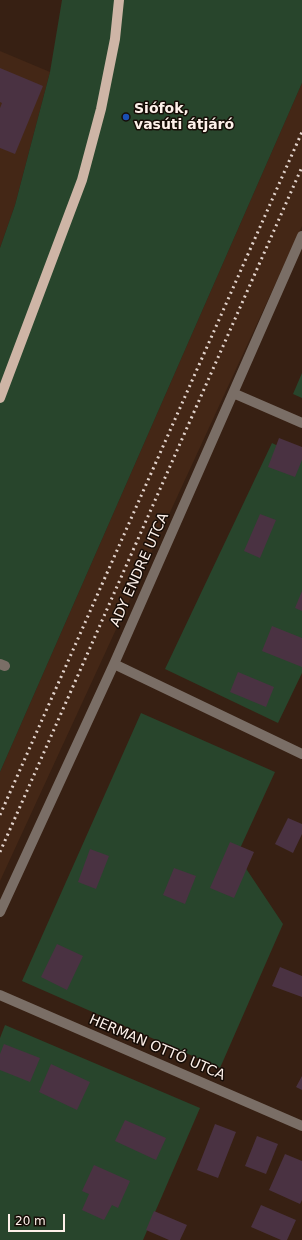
<!DOCTYPE html>
<html>
<head>
<meta charset="utf-8">
<style>
  body { margin:0 }
  #map { position:relative; width:302px; height:1240px; overflow:hidden; background:#372013; font-family:"DejaVu Sans",sans-serif }
  canvas { display:block }
  .scale { position:absolute; left:8px; top:1214px; width:57px; height:18px; box-sizing:border-box; border:2px solid #fef1ea; border-top:0; padding-left:5px; font-size:12px; line-height:14px; white-space:nowrap; color:#fef1ea; -webkit-text-stroke:3px #170d07; paint-order:stroke }
</style>
</head>
<body>
<div id="map">
<canvas width="302" height="1240"></canvas>
<div class="scale">20 m</div>
</div>
<script>
const ctx = document.querySelector('canvas').getContext('2d');
ctx.lineJoin = 'round';
function paint(path, color) {
  ctx.fillStyle = color;
  ctx.fill(path, 'evenodd');
}
function toPath(rows) {
  const path = new Path2D();
  for (const r of rows) {
    path.moveTo(r[0], r[1]);
    for (let i = 2; i < r.length; i += 2) path.lineTo(r[i], r[i + 1]);
  }
  return path;
}
function strokePath(path, color, width, dash) {
  ctx.strokeStyle = color;
  ctx.lineWidth = width;
  ctx.lineCap = dash ? 'butt' : 'round';
  ctx.setLineDash(dash || []);
  ctx.stroke(path);
}
function write(font, color, halo, rows, align = 'center') {
  ctx.font = font + ' "DejaVu Sans",sans-serif';
  ctx.lineWidth = 3;
  ctx.setLineDash([]);
  ctx.textBaseline = 'middle';
  ctx.strokeStyle = halo;
  ctx.fillStyle = color;
  for (const [text, x, y, turn = 0] of rows) {
    ctx.save();
    ctx.translate(x, y);
    ctx.rotate((+turn || 0) * Math.PI / 180);
    ctx.textAlign = isNaN(turn) ? turn : align;
    if (halo) ctx.strokeText(text, 0, 0);
    ctx.fillText(text, 0, 0);
    ctx.restore();
  }
}
paint(toPath([
  [0,51,50,72,15,205,0,248],
  [302,83,302,226,0,881,0,772]
]), '#442716');
paint(toPath([
  [62,0,302,0,302,83,0,772,0,248,15,205,50,72],
  [302,373,302,398,293,394],
  [272,443,302,458,302,673,278,723,165,669],
  [141,713,275,772,237,855,283,924,220,1068,22,981],
  [5,1025,200,1108,143,1240,0,1240,0,1038]
]), '#28452c');
paint(toPath([
  [0,68,43,86,15,154,0,148,0,108,2,103,0,102],
  [279,438,302,447,302,460,295,477,268,467],
  [260,514,276,520,260,558,244,551],
  [302,591,302,611,295,608],
  [272,626,302,638,302,667,262,651],
  [238,672,274,687,266,707,230,692],
  [288,818,302,824,302,834,293,853,275,844],
  [230,842,254,852,234,898,210,888],
  [90,849,109,856,96,889,78,882],
  [174,868,196,876,185,904,163,895],
  [57,944,83,956,67,990,41,977],
  [280,967,302,976,302,997,272,986],
  [4,1044,40,1058,30,1082,0,1070,0,1054],
  [51,1064,90,1082,77,1110,39,1092],
  [302,1076,302,1090,296,1087],
  [125,1120,166,1138,156,1160,115,1141],
  [215,1124,236,1132,218,1178,197,1170],
  [257,1136,278,1144,266,1174,245,1166],
  [285,1154,302,1161,302,1200,300,1204,269,1190],
  [94,1165,130,1181,118,1208,112,1205,104,1220,82,1210,89,1194,82,1191],
  [261,1205,296,1220,287,1240,281,1240,251,1227],
  [154,1211,187,1225,180,1240,169,1240,146,1230]
]), '#4a3242');
strokePath(toPath([
  [0,664,5,666]
]), '#7a6e66', 10);
strokePath(toPath([
  [233,393,302,423],
  [114,664,302,754],
  [0,912,114,664,302,236],
  [0,995,302,1126]
]), '#7a6e66', 10);
strokePath(toPath([
  [0,398,82,180,101,109,115,39,119,0]
]), '#ceb5a6', 10);
strokePath(toPath([
  [0,815,302,132],
  [0,852,302,167]
]), '#e2d3cc', 3, [2, 4]);
for (const [x, y, r, color] of [
  [126,117,4,"#1a4fb4"]
]) {
  const dot = new Path2D();
  dot.arc(x, y, r, 0, 2 * Math.PI);
  ctx.fillStyle = color;
  ctx.fill(dot);
  strokePath(dot, '#170d07', 1.5);
}
write('bold 14px', '#fef1ea', '#170d07', [
  ["Siófok,",134,109],
  ["vasúti átjáró",134,125]
], 'left');
write('14px', '#fef1ea', '#170d07', [
  ["ADY ENDRE UTCA",140,570,-66],
  ["HERMAN OTTÓ UTCA",157,1048,23]
]);
</script>
</body>
</html>
